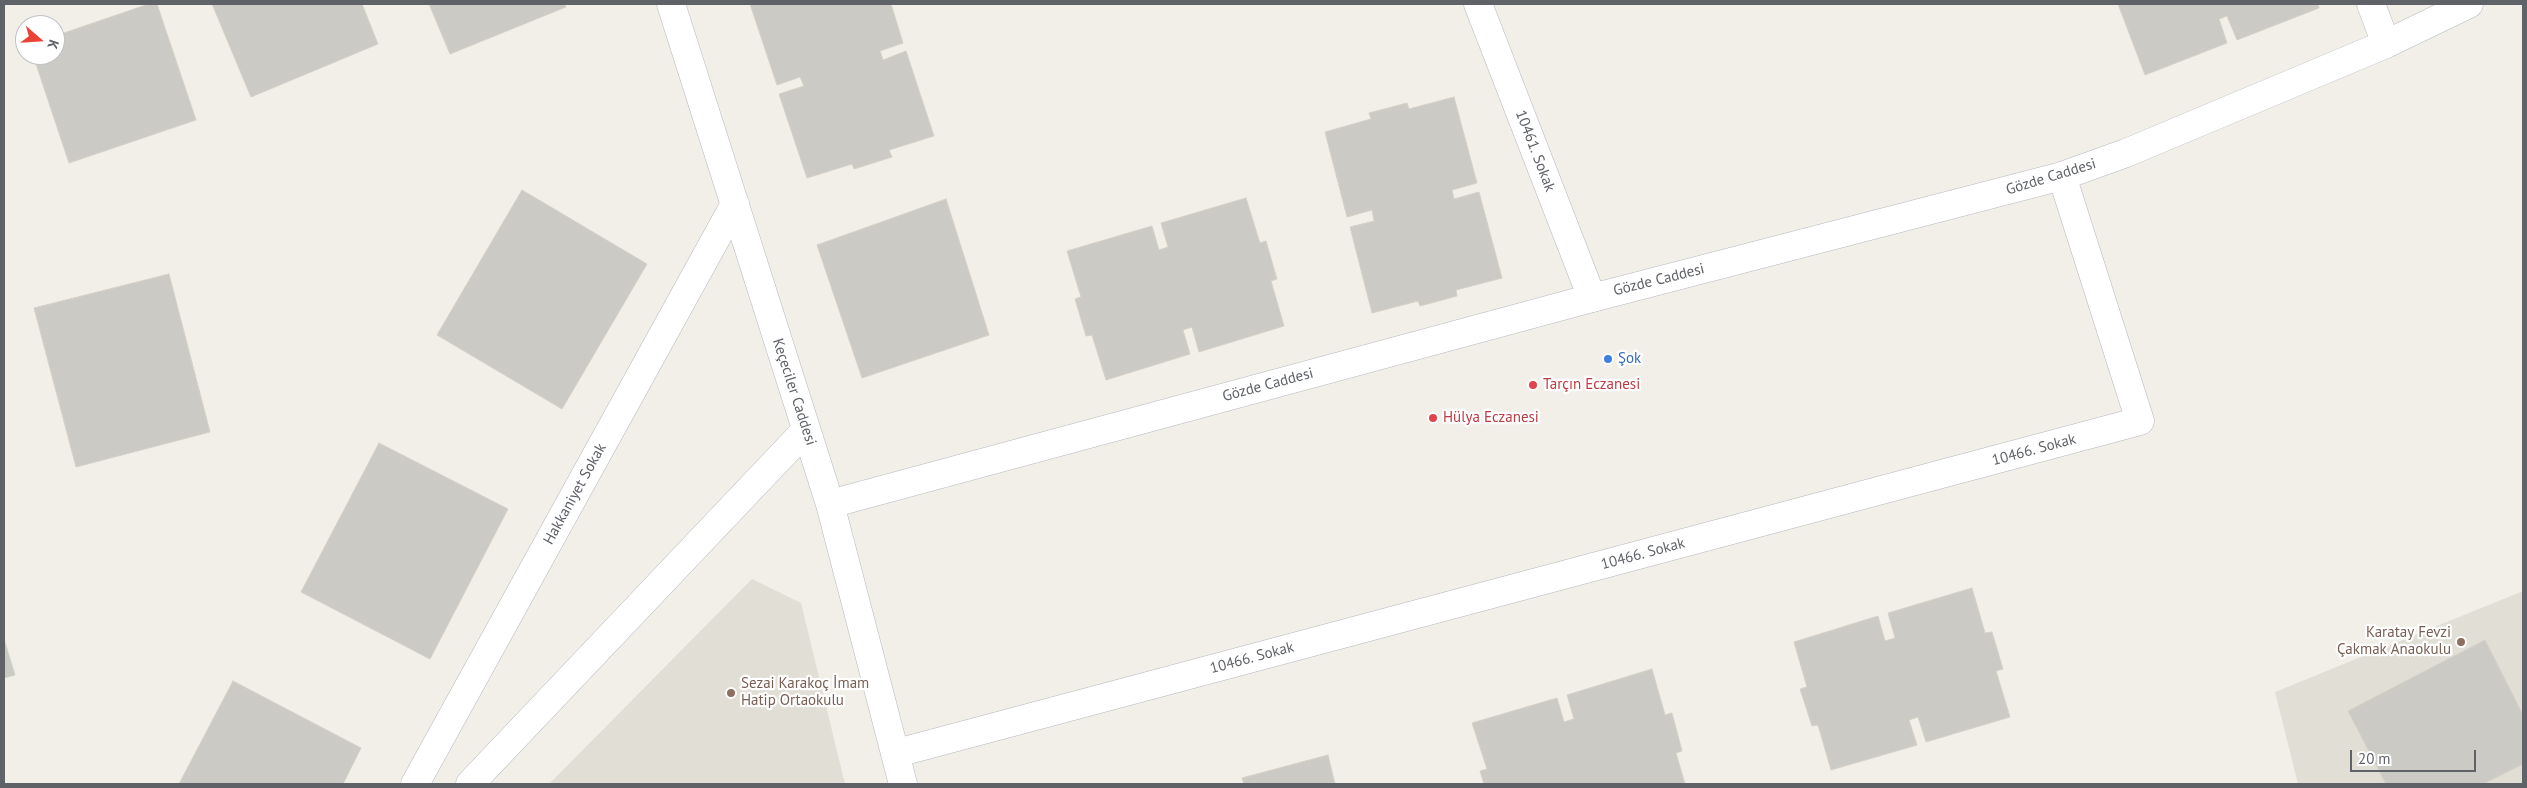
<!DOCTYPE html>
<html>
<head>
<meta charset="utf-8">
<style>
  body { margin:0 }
  #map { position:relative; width:2527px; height:788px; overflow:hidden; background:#f1efe8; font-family:"PT Sans",sans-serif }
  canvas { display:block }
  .frame { position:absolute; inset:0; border:5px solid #5f6368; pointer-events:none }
  .north { position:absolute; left:15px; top:15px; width:50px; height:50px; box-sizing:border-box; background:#fff; border:1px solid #bfc1c3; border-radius:50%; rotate:109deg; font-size:14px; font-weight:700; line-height:20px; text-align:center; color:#5f6368 }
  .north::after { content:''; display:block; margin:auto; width:18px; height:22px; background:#ea4335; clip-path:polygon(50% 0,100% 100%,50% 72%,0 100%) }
  .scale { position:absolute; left:2350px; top:750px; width:126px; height:22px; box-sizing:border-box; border:2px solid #5f6368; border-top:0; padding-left:6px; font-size:15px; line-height:18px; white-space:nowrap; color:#5f6368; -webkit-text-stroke:4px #fff; paint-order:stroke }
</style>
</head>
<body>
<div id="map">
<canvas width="2527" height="788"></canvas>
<div class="frame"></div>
<div class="north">K</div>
<div class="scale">20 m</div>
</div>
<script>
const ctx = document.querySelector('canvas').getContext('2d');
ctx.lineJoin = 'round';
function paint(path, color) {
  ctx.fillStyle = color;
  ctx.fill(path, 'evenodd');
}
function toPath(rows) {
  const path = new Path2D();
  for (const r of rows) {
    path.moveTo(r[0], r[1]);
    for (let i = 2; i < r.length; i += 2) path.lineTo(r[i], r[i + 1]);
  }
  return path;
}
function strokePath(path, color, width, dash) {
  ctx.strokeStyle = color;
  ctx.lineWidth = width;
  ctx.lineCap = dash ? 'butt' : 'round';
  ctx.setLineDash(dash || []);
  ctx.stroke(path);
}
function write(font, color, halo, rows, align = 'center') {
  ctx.font = font + ' "PT Sans",sans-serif';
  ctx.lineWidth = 4.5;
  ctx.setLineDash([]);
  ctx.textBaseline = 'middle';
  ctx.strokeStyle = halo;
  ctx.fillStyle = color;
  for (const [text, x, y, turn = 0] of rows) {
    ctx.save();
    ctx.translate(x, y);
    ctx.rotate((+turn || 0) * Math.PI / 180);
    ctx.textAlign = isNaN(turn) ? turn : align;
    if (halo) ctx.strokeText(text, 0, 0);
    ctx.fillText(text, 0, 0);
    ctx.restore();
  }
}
paint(toPath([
  [752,579,801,603,845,784,549,784],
  [2523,591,2523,784,2298,784,2275,692]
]), '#e1ded6');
const building = toPath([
  [149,4,157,4,196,120,69,163,33,55,55,55,55,36,149,4],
  [212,4,362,4,378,44,251,97,212,4],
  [429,4,564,4,566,7,450,54,429,4],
  [750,4,891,4,903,43,880,51,883,60,906,51,934,136,889,150,892,157,854,169,852,164,807,178,779,94,804,86,800,77,777,85,750,4],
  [2118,4,2318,4,2319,8,2237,40,2227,16,2219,19,2227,43,2145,75,2118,4],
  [1454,97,1477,183,1452,190,1454,199,1479,192,1502,278,1456,290,1457,296,1420,306,1418,301,1372,313,1350,227,1374,221,1372,210,1347,217,1325,132,1371,119,1369,113,1407,103,1409,109,1454,97],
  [522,190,647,264,562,409,437,335,522,190],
  [1246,198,1260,243,1266,241,1277,279,1271,281,1284,326,1199,352,1192,327,1183,330,1190,354,1106,380,1092,335,1086,336,1075,299,1081,297,1067,251,1152,226,1159,250,1168,247,1161,223,1246,198],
  [946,199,989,335,862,378,817,245,946,199],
  [169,274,210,432,76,467,34,308,169,274],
  [379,443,508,509,430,659,301,592,379,443],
  [1972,588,1985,633,1992,632,2003,669,1996,671,2010,717,1926,742,1918,717,1909,720,1917,745,1831,770,1818,725,1812,726,1800,689,1807,687,1794,642,1878,616,1885,641,1895,638,1888,613,1972,588],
  [4,639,15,675,4,678,4,639],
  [2485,640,2523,715,2523,764,2483,784,2386,784,2348,711,2485,640],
  [1652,669,1665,715,1672,713,1682,751,1676,753,1685,784,1484,784,1480,771,1487,769,1472,723,1557,698,1564,722,1574,719,1567,695,1652,669],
  [233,681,361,748,343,784,179,784,233,681],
  [1328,755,1335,784,1244,784,1242,778,1328,755]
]);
paint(building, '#cccac5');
strokePath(building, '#d6d1c6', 1);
const street = toPath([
  [1478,4,1592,298],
  [2371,4,2386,44],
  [897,753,2140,421,2062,176],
  [415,784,735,204],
  [470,784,806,430]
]);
const secondary = toPath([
  [671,4,830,504,903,784],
  [830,504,1592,298,2062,176,2126,153,2386,44,2469,4]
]);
strokePath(street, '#b5b8bc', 29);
strokePath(secondary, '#b6babf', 29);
strokePath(street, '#fff', 28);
strokePath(secondary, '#fff', 28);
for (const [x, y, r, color] of [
  [1608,359,5,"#3f7fe0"],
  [1533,385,5,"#e0444e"],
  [1433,418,5,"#e0444e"],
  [2461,642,5,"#8d6e63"],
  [731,693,5,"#8d6e63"]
]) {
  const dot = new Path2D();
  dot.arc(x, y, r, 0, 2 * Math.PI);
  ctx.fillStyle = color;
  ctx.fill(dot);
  strokePath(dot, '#fff', 2);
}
write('15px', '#5f6368', '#fff', [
  ["10461. Sokak",1535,151,69],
  ["Gözde Caddesi",2051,177,-17],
  ["Gözde Caddesi",1659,280,-14],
  ["Gözde Caddesi",1268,385,-15],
  ["Keçeciler Caddesi",794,392,72],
  ["10466. Sokak",2034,450,-15],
  ["Hakkaniyet Sokak",575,494,-61],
  ["10466. Sokak",1643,554,-15],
  ["10466. Sokak",1252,658,-15]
]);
write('15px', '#366cbe', '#fff', [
  ["Şok",1618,359]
], 'left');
write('15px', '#be3a42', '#fff', [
  ["Tarçın Eczanesi",1543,385],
  ["Hülya Eczanesi",1443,418]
], 'left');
write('15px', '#785e54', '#fff', [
  ["Karatay Fevzi",2451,633],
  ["Çakmak Anaokulu",2451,650],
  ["Sezai Karakoç İmam",741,684,"left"],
  ["Hatip Ortaokulu",741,701,"left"]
], 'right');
</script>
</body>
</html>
